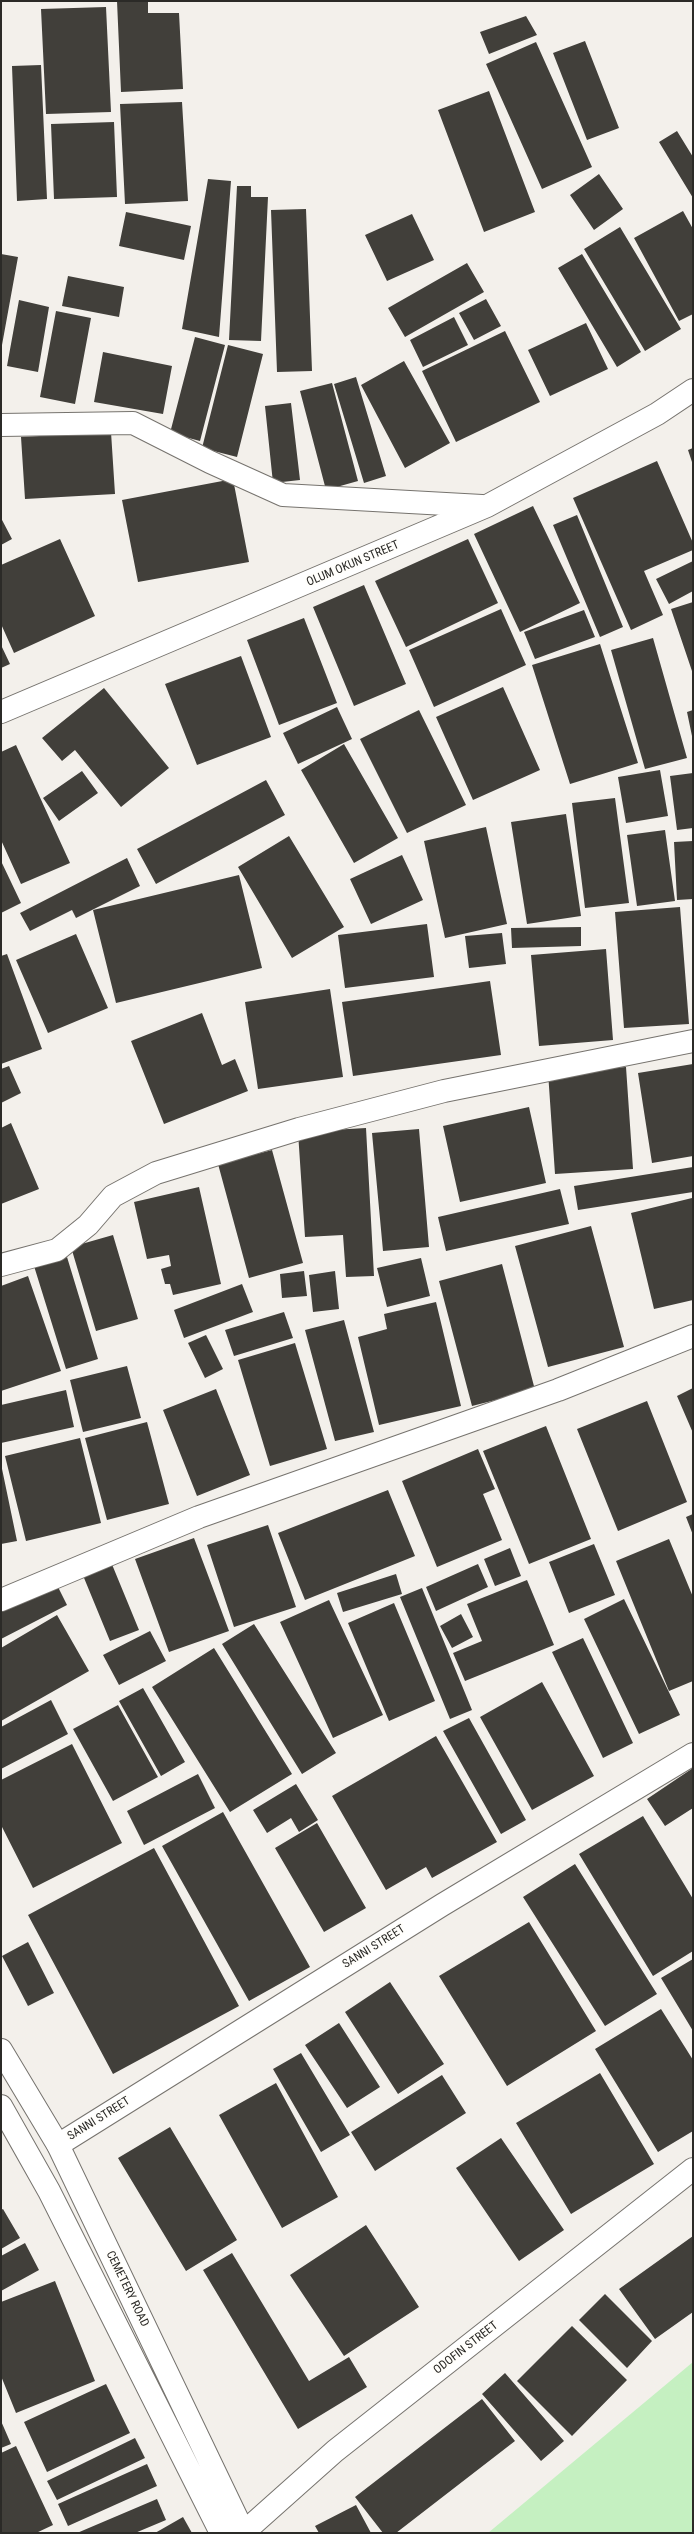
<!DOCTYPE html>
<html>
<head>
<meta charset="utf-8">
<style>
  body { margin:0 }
  #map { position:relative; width:694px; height:2534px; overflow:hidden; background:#f3f0eb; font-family:"Roboto Condensed",sans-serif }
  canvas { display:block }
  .frame { position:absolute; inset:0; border:2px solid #2b2a27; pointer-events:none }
</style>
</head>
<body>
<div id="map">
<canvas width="694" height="2534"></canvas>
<div class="frame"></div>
</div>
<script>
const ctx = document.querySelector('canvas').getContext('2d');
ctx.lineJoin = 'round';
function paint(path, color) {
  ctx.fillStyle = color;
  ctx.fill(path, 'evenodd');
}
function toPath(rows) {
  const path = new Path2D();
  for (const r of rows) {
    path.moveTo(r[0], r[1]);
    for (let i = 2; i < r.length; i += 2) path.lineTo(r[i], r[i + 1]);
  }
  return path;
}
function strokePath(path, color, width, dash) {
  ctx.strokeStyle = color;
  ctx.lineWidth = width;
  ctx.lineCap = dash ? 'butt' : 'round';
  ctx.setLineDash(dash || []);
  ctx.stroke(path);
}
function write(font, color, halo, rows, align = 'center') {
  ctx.font = font + ' "Roboto Condensed",sans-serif';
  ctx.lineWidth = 4;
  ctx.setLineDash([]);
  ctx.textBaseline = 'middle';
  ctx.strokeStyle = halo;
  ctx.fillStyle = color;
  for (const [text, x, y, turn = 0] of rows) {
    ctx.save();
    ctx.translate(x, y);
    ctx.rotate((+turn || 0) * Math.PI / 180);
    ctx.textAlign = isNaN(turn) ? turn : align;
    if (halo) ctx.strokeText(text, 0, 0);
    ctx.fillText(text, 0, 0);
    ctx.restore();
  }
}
paint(toPath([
  [693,2362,693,2533,488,2533]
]), '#c5f0c1');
paint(toPath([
  [117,1,148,1,148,13,179,13,183,89,121,92],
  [106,7,111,112,46,114,41,9],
  [526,16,537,35,489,54,480,32],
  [585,41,619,128,587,140,553,53],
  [536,42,592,167,542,189,486,64],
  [41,65,47,199,17,201,12,66],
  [489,91,535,212,484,232,438,110],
  [182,102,188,201,125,204,120,104],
  [114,122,117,197,54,199,51,124],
  [677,131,693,157,693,198,659,142],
  [599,174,623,209,594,230,570,195],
  [208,179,231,181,219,337,182,329],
  [237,186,251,186,251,197,268,197,261,341,229,340],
  [306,209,312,371,277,372,271,210],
  [683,211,693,229,693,314,679,321,634,238],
  [126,212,191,226,184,260,119,246],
  [412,214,434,260,387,281,365,235],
  [620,227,681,329,645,351,584,249],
  [1,254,18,257,2,345,1,345],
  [582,254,641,352,617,367,558,268],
  [467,263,484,292,405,337,388,308],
  [68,276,124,287,119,317,62,306],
  [486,299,501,326,474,340,459,313],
  [19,300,49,307,38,372,7,366],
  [56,311,91,318,75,404,40,397],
  [454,317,468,345,423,367,410,340],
  [586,323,608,369,550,396,528,350],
  [505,331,540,402,456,442,422,371],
  [195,337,225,345,200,441,170,433],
  [228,345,263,354,237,457,202,448],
  [103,352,172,366,163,414,94,402],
  [404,361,450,443,405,468,361,385],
  [356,377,386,476,364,483,334,384],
  [332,383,358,481,326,490,300,391],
  [291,403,300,480,273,483,265,406],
  [111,432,115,494,25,499,21,437],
  [693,448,693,465,688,450],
  [657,461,693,543,693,550,644,571,663,615,631,630,573,498],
  [233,479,249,562,138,582,122,500],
  [533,506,580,603,520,632,474,534],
  [577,515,623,627,600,637,553,525],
  [1,518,12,539,1,545],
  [60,539,95,616,14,653,1,624,1,565],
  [468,539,498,603,406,647,375,581],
  [693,561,693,591,669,604,656,579],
  [364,585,406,684,354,706,313,607],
  [693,602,693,674,671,609],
  [501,609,526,665,434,707,409,650],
  [584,610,595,637,535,659,524,632],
  [304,618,337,703,279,725,247,640],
  [653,638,687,758,645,769,611,650],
  [600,644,638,763,570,784,532,665],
  [1,645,10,664,1,668],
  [241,656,271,737,197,765,165,684],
  [503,687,540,770,473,800,436,717],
  [104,688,169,768,121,807,75,750,62,761,42,738],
  [337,707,352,739,298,764,283,733],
  [419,710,466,805,407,833,360,739],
  [693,710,693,736,692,736,687,712],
  [344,744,398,838,354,863,301,770],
  [16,745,70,863,21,884,1,840,1,752],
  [660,770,668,816,626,823,618,777],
  [82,771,98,793,59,821,43,798],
  [693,773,693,828,677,830,670,776],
  [266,780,285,815,156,884,137,849],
  [615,798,629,903,585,908,572,803],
  [566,814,581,916,527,924,511,822],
  [486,827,507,924,445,938,424,841],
  [665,830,675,901,637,906,627,835],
  [289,836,344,927,292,958,238,867],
  [693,841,693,899,677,900,674,842],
  [402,855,423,900,371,924,350,879],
  [127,858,140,886,76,918,72,910,30,931,20,913],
  [1,861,21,903,1,913],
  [239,875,262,968,116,1003,93,910],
  [680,907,689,1024,624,1028,615,912],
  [427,924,434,977,345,988,338,935],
  [581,927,581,946,512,948,511,928],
  [502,933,506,964,469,968,465,936],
  [76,934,108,1008,48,1033,16,960],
  [606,949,613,1040,539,1046,531,955],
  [7,954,42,1049,1,1064,1,956],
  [490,981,501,1055,353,1076,342,1002],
  [330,989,343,1077,258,1089,245,1002],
  [202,1013,222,1065,235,1059,248,1091,164,1124,131,1041],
  [693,1064,693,1156,652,1163,638,1073],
  [9,1066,21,1093,1,1103,1,1069],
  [626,1067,633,1169,555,1174,548,1072],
  [529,1107,546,1183,460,1202,443,1126],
  [11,1123,39,1189,1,1204,1,1128],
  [366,1128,374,1276,346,1277,343,1235,305,1237,298,1132],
  [419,1129,429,1247,383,1251,372,1133],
  [272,1150,303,1263,249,1278,218,1164],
  [693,1167,693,1192,578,1210,574,1186],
  [199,1187,221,1284,173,1295,170,1284,165,1284,161,1269,171,1266,169,1255,147,1259,134,1202],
  [560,1189,569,1224,446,1251,438,1217],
  [692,1198,693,1300,654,1309,631,1213],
  [591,1226,624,1347,548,1367,515,1246],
  [113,1235,138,1319,96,1331,71,1247],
  [67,1257,98,1359,66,1369,34,1266],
  [421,1258,430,1296,387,1307,377,1268],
  [502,1264,535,1390,472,1406,439,1281],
  [304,1271,307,1296,282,1298,280,1274],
  [335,1271,339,1309,313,1312,309,1275],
  [28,1276,61,1371,1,1391,1,1286],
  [242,1284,253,1312,184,1338,174,1310],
  [436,1302,461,1406,379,1425,358,1337,387,1329,384,1314],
  [284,1312,293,1338,234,1356,225,1330],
  [344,1320,374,1432,335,1441,305,1330],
  [206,1335,223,1369,205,1378,188,1343],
  [295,1343,327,1449,270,1466,238,1360],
  [127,1366,141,1418,83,1432,70,1380],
  [693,1388,693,1433,677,1396],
  [216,1389,250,1475,197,1496,163,1410],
  [66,1390,74,1427,1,1443,1,1405],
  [647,1401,687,1502,618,1531,577,1429],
  [147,1422,169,1504,107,1520,85,1438],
  [546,1426,591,1539,529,1564,483,1451],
  [80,1438,101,1523,26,1541,5,1456],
  [478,1449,495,1489,483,1494,502,1540,437,1567,402,1481],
  [1,1464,17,1541,1,1544],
  [388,1490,415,1556,305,1600,278,1533],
  [693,1514,693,1535,686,1517],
  [268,1525,296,1607,234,1627,207,1545],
  [194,1538,229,1631,169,1652,135,1559],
  [669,1539,693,1597,693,1681,669,1691,616,1561],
  [594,1544,615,1595,569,1613,549,1562],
  [510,1548,521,1576,495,1586,484,1559],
  [111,1562,139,1630,110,1641,82,1573],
  [478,1564,488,1587,436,1611,426,1587],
  [396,1574,402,1594,343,1612,337,1593],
  [54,1579,67,1605,1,1639,1,1607],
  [527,1580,554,1645,465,1681,453,1653,482,1641,467,1604],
  [422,1588,472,1710,450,1719,400,1597],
  [624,1599,680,1715,639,1734,584,1619],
  [329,1600,383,1715,333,1738,280,1622],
  [394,1603,435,1701,389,1721,348,1623],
  [461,1614,473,1637,452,1648,440,1626],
  [57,1615,89,1671,1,1721,1,1648],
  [254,1624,336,1753,302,1774,222,1644],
  [150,1631,166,1661,119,1685,103,1655],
  [583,1638,633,1743,603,1758,552,1652],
  [214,1648,292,1774,230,1812,152,1687],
  [542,1682,594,1776,532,1810,480,1717],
  [143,1688,185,1762,161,1776,119,1701],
  [51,1700,68,1734,1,1769,1,1727],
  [118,1705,158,1777,113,1801,73,1729],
  [469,1718,526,1820,501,1834,443,1731],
  [436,1736,497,1842,432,1878,426,1867,386,1890,332,1796],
  [72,1744,122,1843,33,1888,1,1825,1,1780],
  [693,1768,693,1808,665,1826,647,1799],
  [198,1774,215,1808,144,1845,127,1811],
  [296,1784,318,1820,299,1832,291,1818,267,1833,253,1810],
  [223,1812,310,1967,249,2001,162,1846],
  [643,1816,693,1899,693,1951,653,1976,579,1854],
  [317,1823,366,1908,324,1932,275,1848],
  [154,1848,239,2006,113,2074,28,1915],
  [575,1864,657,1994,605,2026,523,1897],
  [529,1922,596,2031,507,2086,439,1976],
  [28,1942,54,1993,28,2006,2,1956],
  [693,1959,693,2031,661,1978],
  [390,1982,444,2064,398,2094,345,2012],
  [661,2009,693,2060,693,2131,658,2152,595,2049],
  [339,2023,380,2087,347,2108,305,2045],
  [301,2053,350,2135,321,2152,273,2069],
  [600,2073,654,2164,571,2214,516,2123],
  [442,2075,466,2113,375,2171,351,2132],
  [276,2083,338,2197,282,2228,219,2115],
  [170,2127,237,2240,186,2271,118,2158],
  [501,2138,564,2230,519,2261,456,2168],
  [3,2209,20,2238,1,2249,1,2210],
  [366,2225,419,2307,344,2356,290,2275],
  [693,2236,693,2312,655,2339,619,2289],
  [25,2243,39,2270,1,2291,1,2256],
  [232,2253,309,2381,349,2357,367,2387,298,2429,203,2270],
  [55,2281,95,2381,16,2413,1,2376,1,2302],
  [605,2294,652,2341,627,2368,579,2320],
  [572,2326,627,2380,572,2436,517,2381],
  [505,2373,564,2441,541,2461,482,2394],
  [106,2384,130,2433,47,2472,24,2422],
  [482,2399,515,2441,396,2533,383,2533,355,2497],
  [1,2421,11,2444,1,2448],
  [135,2438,145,2458,57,2500,47,2481],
  [16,2446,53,2525,36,2533,1,2533,1,2453],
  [147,2464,157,2486,68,2526,58,2504],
  [157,2499,166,2520,135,2533,77,2533],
  [356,2505,371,2533,319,2533,315,2526],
  [183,2517,192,2533,155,2533]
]), '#413f3a');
const minor = toPath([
  [1,425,133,423,210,462,283,495,482,506],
  [1,712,487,506,657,414,693,390],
  [1,1265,57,1250,88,1225,113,1196,156,1173,299,1129,444,1091,693,1041],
  [1,1600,199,1517,558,1390,693,1336],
  [58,2145,442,1905,693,1754],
  [243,2533,335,2451,693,2169]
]);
const major = toPath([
  [1,2050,58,2145,244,2533],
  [1,2106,49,2191,221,2533]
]);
strokePath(minor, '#76736e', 24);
strokePath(major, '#76736e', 24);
strokePath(minor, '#fff', 22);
strokePath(major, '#fff', 22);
write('12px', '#2b2a27', '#fffefb', [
  ["OLUM OKUN STREET",353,564,-23],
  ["SANNI STREET",374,1947,-32],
  ["SANNI STREET",99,2119,-32],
  ["CEMETERY ROAD",127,2289,64],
  ["ODOFIN STREET",466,2348,-38]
]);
</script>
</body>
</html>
